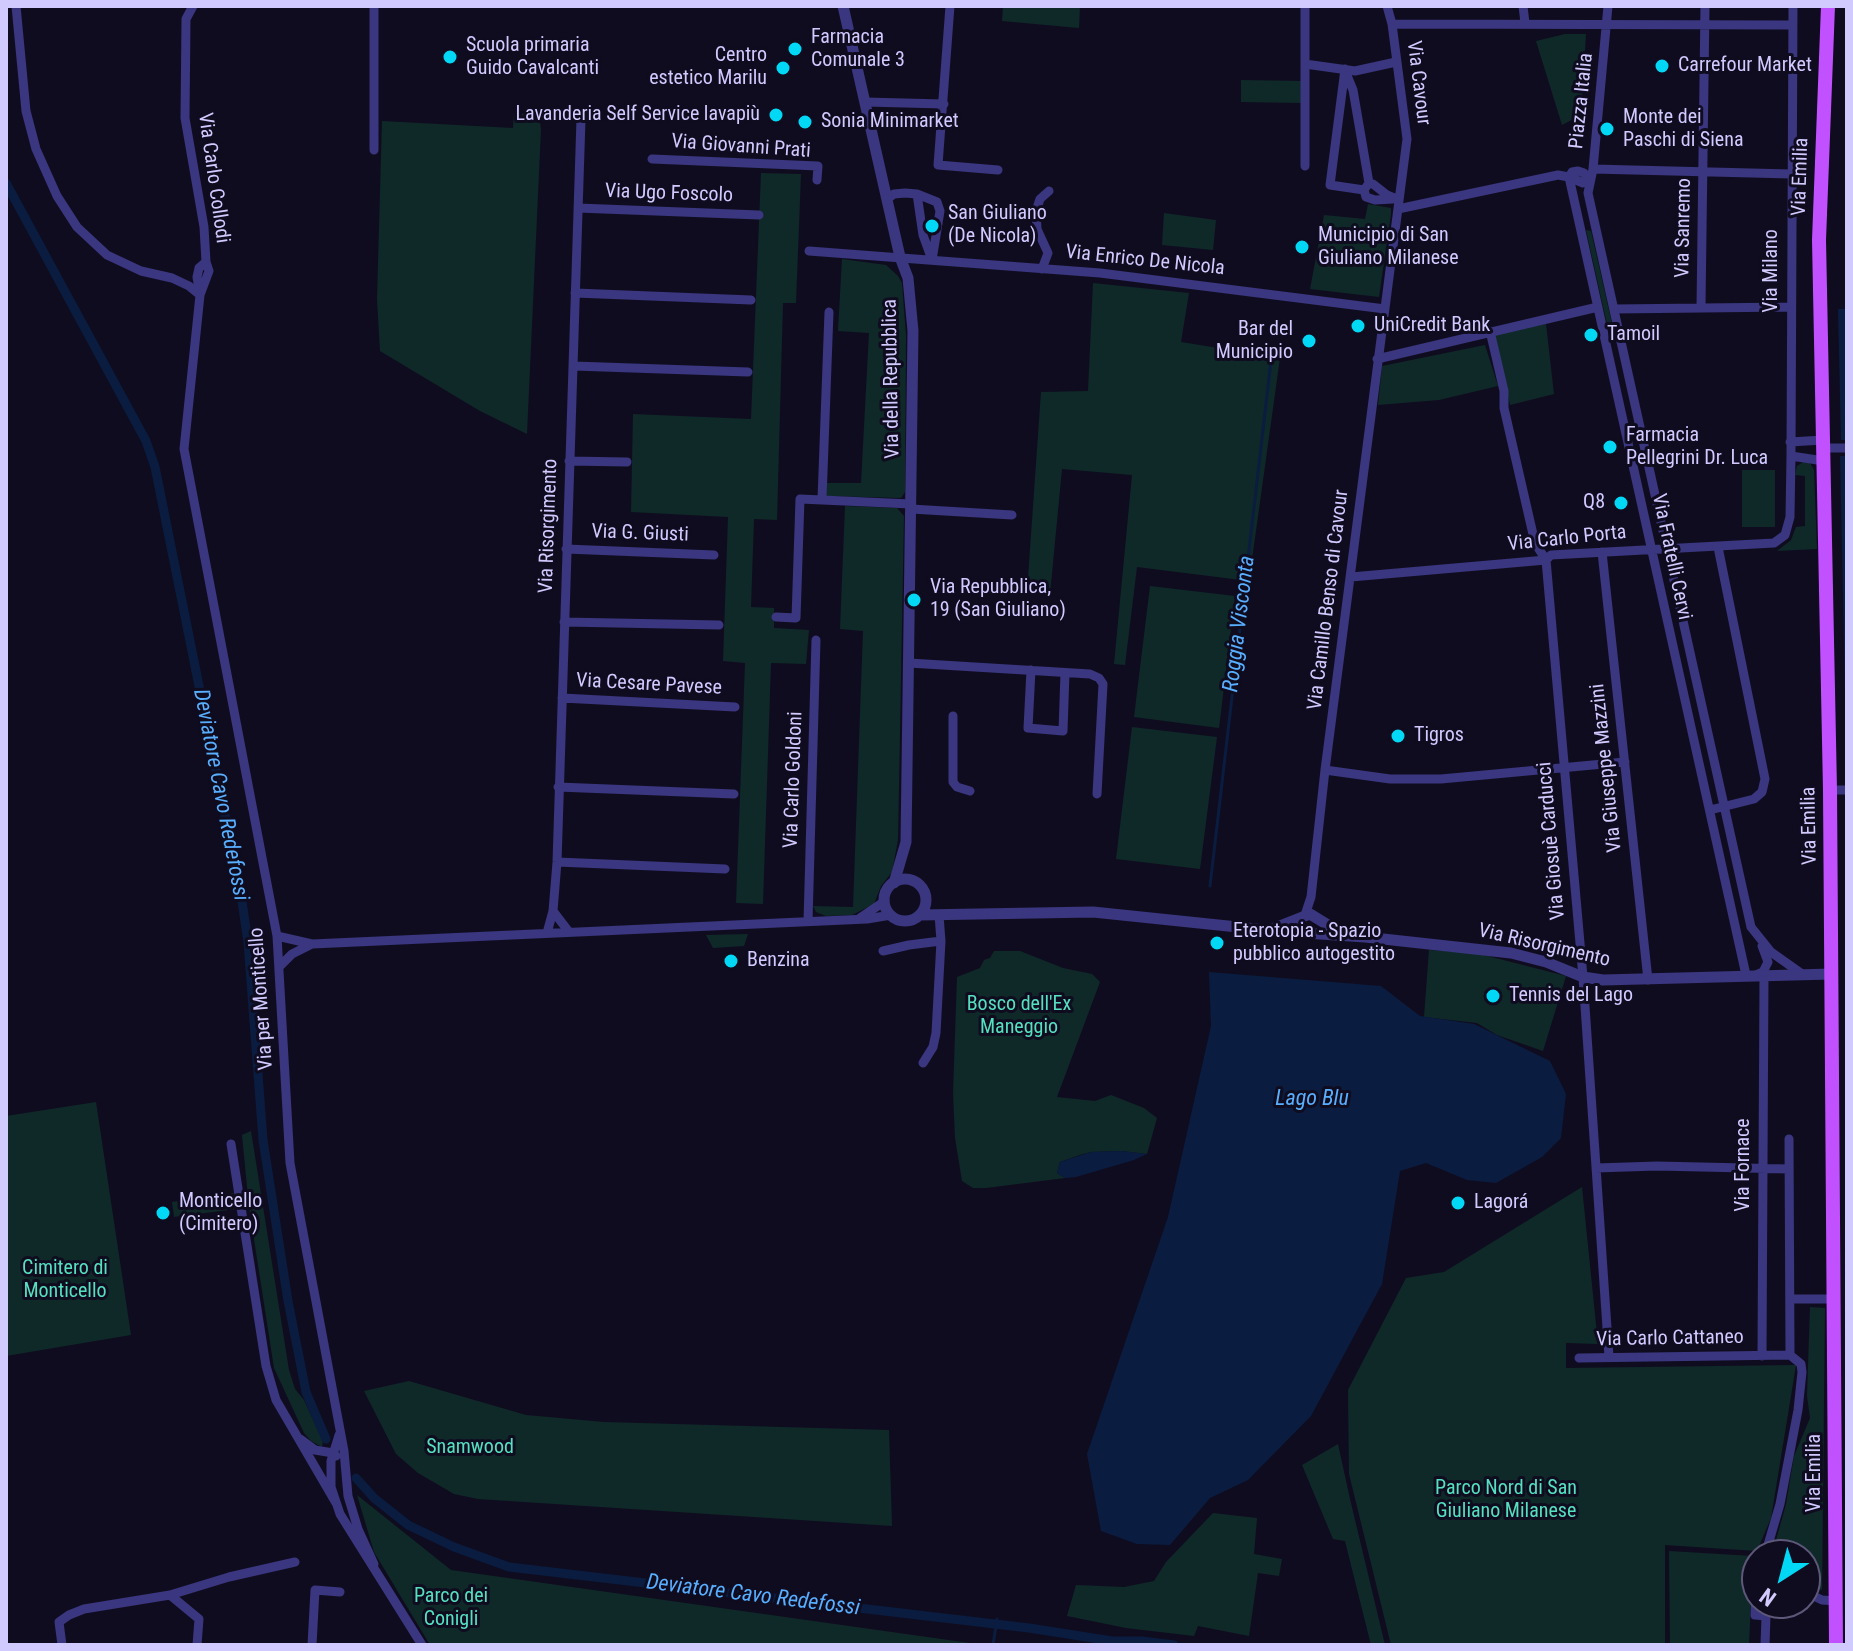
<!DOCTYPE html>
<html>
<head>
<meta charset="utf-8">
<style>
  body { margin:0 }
  #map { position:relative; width:1853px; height:1651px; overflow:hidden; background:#100c1f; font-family:"Roboto Condensed",sans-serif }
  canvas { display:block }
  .frame { position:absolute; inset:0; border:8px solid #d1caff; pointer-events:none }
  .north { position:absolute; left:1741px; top:1539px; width:80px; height:80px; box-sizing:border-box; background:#100c1f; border:2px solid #5d5879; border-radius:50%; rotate:216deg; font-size:22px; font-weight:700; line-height:32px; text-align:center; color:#d1caff }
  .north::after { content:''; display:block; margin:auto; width:28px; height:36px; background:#00d8f5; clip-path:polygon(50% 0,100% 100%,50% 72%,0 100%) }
</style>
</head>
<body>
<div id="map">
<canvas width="1853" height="1651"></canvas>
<div class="frame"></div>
<div class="north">N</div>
</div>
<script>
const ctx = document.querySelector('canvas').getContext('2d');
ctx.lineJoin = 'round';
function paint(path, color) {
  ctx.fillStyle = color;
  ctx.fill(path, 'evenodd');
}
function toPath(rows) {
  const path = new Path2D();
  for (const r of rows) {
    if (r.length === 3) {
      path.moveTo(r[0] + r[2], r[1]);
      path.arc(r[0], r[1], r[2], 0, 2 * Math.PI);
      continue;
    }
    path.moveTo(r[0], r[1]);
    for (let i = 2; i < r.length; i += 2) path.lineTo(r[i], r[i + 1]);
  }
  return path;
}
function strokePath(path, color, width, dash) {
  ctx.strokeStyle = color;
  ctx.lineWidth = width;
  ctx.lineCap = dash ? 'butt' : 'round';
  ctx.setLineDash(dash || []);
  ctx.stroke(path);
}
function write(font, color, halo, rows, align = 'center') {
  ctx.font = font + ' "Roboto Condensed",sans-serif';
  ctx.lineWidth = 6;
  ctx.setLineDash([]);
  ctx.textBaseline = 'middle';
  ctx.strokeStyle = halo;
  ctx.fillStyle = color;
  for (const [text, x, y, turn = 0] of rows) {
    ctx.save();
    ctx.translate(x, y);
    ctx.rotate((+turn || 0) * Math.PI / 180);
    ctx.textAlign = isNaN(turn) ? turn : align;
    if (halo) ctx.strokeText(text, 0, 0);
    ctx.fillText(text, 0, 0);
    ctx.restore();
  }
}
paint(toPath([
  [1003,6,1080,6,1079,28,1002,21],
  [1565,34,1586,34,1581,115,1562,125,1536,41],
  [1241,80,1301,81,1301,103,1241,102],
  [514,113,539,115,541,129,527,434,480,411,380,351,377,299,382,121,513,128],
  [761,173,801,174,796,303,783,303,777,520,754,519,751,607,774,608,774,628,809,630,806,664,771,663,763,904,736,903,745,663,723,661,728,517,631,512,633,414,751,419],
  [1368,204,1391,208,1391,214,1379,297,1310,289,1324,215,1365,219],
  [1164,213,1216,220,1213,250,1162,245],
  [1586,230,1591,231,1613,328,1608,329],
  [842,259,886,265,898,276,902,283,906,336,905,492,901,498,826,496,827,483,861,483,869,333,838,331],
  [1093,283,1189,293,1181,342,1280,358,1249,581,1137,567,1125,665,1114,664,1132,475,1062,469,1050,594,1027,592,1041,392,1088,391],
  [1546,324,1554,394,1510,405,1495,334],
  [1485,345,1498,386,1439,400,1378,405,1382,366],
  [1803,462,1810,463,1814,470,1817,549,1777,551,1791,540,1796,527,1805,526,1805,476,1795,475,1797,466],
  [1742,470,1775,470,1775,527,1742,527],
  [845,506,897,508,904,516,898,840,892,872,881,886,874,904,852,915,826,916,816,912,813,906,853,907,863,631,840,629],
  [1150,586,1235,596,1219,728,1134,717],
  [1132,727,1217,737,1200,869,1116,859],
  [748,934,744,946,713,948,706,935],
  [1429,950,1476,953,1566,976,1543,1051,1497,1035,1477,1023,1424,1017],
  [994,951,1020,951,1063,968,1092,974,1100,982,1057,1097,1095,1101,1111,1095,1144,1108,1157,1118,1147,1154,1121,1151,1091,1152,1080,1155,1060,1162,1057,1173,1065,1178,986,1188,973,1188,962,1181,955,1138,953,1093,957,977,980,968,984,960,990,958],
  [96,1102,131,1335,6,1356,6,1116],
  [251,1131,289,1370,295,1389,304,1400,323,1441,322,1447,311,1441,304,1433,274,1368,249,1207,242,1135],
  [1582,1187,1598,1344,1566,1343,1566,1368,1796,1365,1771,1518,1757,1551,1665,1545,1665,1645,1391,1645,1349,1474,1348,1390,1406,1278,1444,1272],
  [233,1193,236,1209,174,1217,172,1202],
  [1810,1307,1825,1308,1822,1590,1805,1585,1805,1555,1776,1555,1775,1544,1786,1504,1794,1456,1810,1418,1807,1396],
  [409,1381,526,1415,604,1422,889,1430,892,1526,478,1499,454,1494,418,1473,396,1454,364,1391],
  [1338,1444,1350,1499,1385,1645,1371,1645,1345,1541,1333,1539,1302,1465],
  [357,1495,451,1570,984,1645,430,1645,374,1552],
  [1213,1513,1257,1518,1254,1554,1282,1559,1279,1576,1258,1573,1249,1636,1198,1626,1194,1636,1126,1628,1067,1616,1076,1585,1124,1587,1154,1581,1166,1562],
  [1669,1551,1753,1556,1749,1645,1670,1645]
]), '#0f2929');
paint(toPath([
  [1838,309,1847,309,1847,440,1841,440],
  [1840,456,1847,456,1847,785],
  [1209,972,1381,986,1420,1016,1474,1024,1550,1061,1566,1094,1561,1138,1542,1157,1496,1183,1467,1180,1426,1163,1400,1171,1382,1284,1311,1416,1248,1480,1210,1498,1170,1545,1137,1544,1101,1531,1087,1454,1168,1217,1211,1026],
  [1121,1151,1147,1154,1134,1160,1076,1177,1065,1178,1057,1173,1060,1162,1091,1152]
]), '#0a1d40');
strokePath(toPath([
  [1210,886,1271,361],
  [993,1645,997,1619]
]), '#0a1d40', 3);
strokePath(toPath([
  [6,183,146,441,155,467,241,895,248,942,263,1140,288,1301,306,1392,326,1439],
  [356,1478,374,1498,408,1525,454,1547,509,1567,1029,1628,1112,1641,1142,1641,1174,1645]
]), '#0a1d40', 9);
strokePath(toPath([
  [16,6,26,111,36,149,57,196,77,227,107,255,141,271,172,278,189,286,200,295],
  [193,6,186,19,185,118,204,227,206,262,209,271,200,295,184,449,277,936,290,1163,344,1451,348,1496,358,1529,374,1564],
  [374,6,374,150],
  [950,6,938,165,998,170],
  [1523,6,1525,23],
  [1608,6,1593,169,1588,193,1751,927,1771,952,1802,974],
  [1392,24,1793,25],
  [1305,64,1355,71,1396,62],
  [1345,69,1330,185,1364,190],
  [1346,73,1353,90,1369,183],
  [865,102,944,104],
  [652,159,818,166,817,180],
  [1305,166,1305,6],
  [1593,169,1791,174],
  [1578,171,1584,173,1589,180,1583,183,1569,177,1572,172,1578,171],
  [917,194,923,235,931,257],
  [887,199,894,194,905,193,917,194,937,202,940,211,932,260],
  [1393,199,1375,200,1366,197,1364,190,1369,183,1373,184,1387,195,1399,200],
  [578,208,759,215],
  [1398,209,1558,175,1569,177,1746,975],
  [809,251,1100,273,1385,309],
  [1042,269,1048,253,1037,229,1036,211,1040,199,1049,191],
  [575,293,751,300],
  [200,295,197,277,199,268,206,262],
  [1701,307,1705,6],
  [1614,309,1790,307],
  [1490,331,1504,391,1504,408,1535,543,1546,560,1583,977,1609,1357],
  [1377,359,1598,307],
  [574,366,748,372],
  [1790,442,1823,440],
  [1823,448,1847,448],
  [1791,456,1824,461],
  [569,461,627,462],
  [822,499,829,312],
  [911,509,1012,515],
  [566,549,714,555],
  [1602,552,1648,980],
  [1351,577,1546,560,1551,555,1774,543,1785,535,1790,517,1791,456,1793,6],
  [776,617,796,618,800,499,911,504],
  [564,622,719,625],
  [909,663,1090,674,1099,678,1103,684,1097,794],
  [1031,670,1028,728,1063,731,1065,673],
  [562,698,735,707],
  [953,716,953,782,957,787,970,791],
  [1325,770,1390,779,1441,779,1625,762],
  [558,787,734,794],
  [1830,790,1847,790],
  [1710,810,1754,799,1762,792,1765,779,1718,547],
  [557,862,725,869],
  [553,911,569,932],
  [1305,915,1311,897,1325,770,1407,139,1392,24,1387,6],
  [860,918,885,901],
  [808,921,816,640],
  [547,933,553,911,557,862,581,119],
  [277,936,312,944,867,919,891,915],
  [883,951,909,945,941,941],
  [280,966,292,954,312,944],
  [1756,975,1763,972,1768,962,1762,946],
  [923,1063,933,1047,936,1033,941,941,939,915],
  [231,1144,266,1366,276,1400,336,1503],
  [1596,1168,1657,1166,1789,1169],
  [1790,1299,1834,1299],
  [1762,1356,1764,975],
  [1579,1358,1790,1355,1789,1139],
  [339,1435,331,1461,331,1487,340,1514,422,1645],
  [300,1439,315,1450,333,1453,336,1456],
  [1765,1555,1780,1504,1798,1410,1802,1372,1801,1364,1790,1355],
  [1757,1571,1755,1615,1766,1616,1765,1645],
  [1805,1592,1822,1600,1836,1601],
  [170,1595,229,1577,295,1562],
  [62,1645,59,1622,69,1615,84,1609,170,1595,199,1619,197,1645],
  [312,1645,315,1590,340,1592]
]), '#3a367f', 9);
strokePath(toPath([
  [843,6,900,257,908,278,913,331,906,842,894,883],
  [905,900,21],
  [920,915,1093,912,1276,931,1365,937,1511,953,1546,962,1583,977,1603,980,1832,974],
  [1272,929,1310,914,1341,933]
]), '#3a367f', 11);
strokePath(toPath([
  [1828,6,1819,240,1830,790,1836,1645]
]), '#c151ff', 14);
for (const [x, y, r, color] of [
  [795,49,8,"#00d8f5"],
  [450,57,8,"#00d8f5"],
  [1662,66,8,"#00d8f5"],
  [783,68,8,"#00d8f5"],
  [776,115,8,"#00d8f5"],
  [805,122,8,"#00d8f5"],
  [1607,129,8,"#00d8f5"],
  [932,226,8,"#00d8f5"],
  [1302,247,8,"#00d8f5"],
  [1358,326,8,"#00d8f5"],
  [1591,335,8,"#00d8f5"],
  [1309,341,8,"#00d8f5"],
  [1610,447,8,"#00d8f5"],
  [1621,503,8,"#00d8f5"],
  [914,600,8,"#00d8f5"],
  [1398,736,8,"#00d8f5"],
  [1217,943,8,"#00d8f5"],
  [731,961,8,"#00d8f5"],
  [1493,996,8,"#00d8f5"],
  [1458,1203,8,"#00d8f5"],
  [163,1213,8,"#00d8f5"]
]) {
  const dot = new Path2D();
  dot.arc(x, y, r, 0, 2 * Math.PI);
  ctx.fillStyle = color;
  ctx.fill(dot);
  strokePath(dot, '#100c1f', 3);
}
write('20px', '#d1caff', '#100c1f', [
  ["Farmacia",811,38],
  ["Comunale 3",811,61],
  ["Scuola primaria",466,46],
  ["Guido Cavalcanti",466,69],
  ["Centro",767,56,"right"],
  ["estetico Marilu",767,79,"right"],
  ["Carrefour Market",1678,66],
  ["Lavanderia Self Service lavapiù",760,115,"right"],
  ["Monte dei",1623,118],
  ["Paschi di Siena",1623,141],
  ["Sonia Minimarket",821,122],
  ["San Giuliano",948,214],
  ["(De Nicola)",948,237],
  ["Municipio di San",1318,236],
  ["Giuliano Milanese",1318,259],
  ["UniCredit Bank",1374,326],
  ["Bar del",1293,330,"right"],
  ["Municipio",1293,353,"right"],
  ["Tamoil",1607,335],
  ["Farmacia",1626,436],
  ["Pellegrini Dr. Luca",1626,459],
  ["Q8",1605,503,"right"],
  ["Via Repubblica,",930,588],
  ["19 (San Giuliano)",930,611],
  ["Tigros",1414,736],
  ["Eterotopia - Spazio",1233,932],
  ["pubblico autogestito",1233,955],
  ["Benzina",747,961],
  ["Tennis del Lago",1509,996],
  ["Monticello",179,1202],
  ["(Cimitero)",179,1225],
  ["Lagorá",1474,1203]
], 'left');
write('20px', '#d1caff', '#100c1f', [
  ["Via Cavour",1418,83,83],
  ["Piazza Italia",1582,101,-84],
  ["Via Giovanni Prati",741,147,4],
  ["Via Emilia",1801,177,-88],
  ["Via Carlo Collodi",213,178,82],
  ["Via Ugo Foscolo",669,194,2],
  ["Via Sanremo",1684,228,-89],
  ["Via Enrico De Nicola",1145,261,6],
  ["Via Milano",1772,271,-90],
  ["Via della Repubblica",892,379,-91],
  ["Via Risorgimento",549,526,-88],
  ["Via G. Giusti",640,534,2],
  ["Via Carlo Porta",1567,539,-6],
  ["Via Fratelli Cervi",1671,557,78],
  ["Via Camillo Benso di Cavour",1329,600,-83],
  ["Via Cesare Pavese",649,685,3],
  ["Via Giuseppe Mazzini",1607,768,-96],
  ["Via Carlo Goldoni",794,780,-88],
  ["Via Emilia",1810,826,-91],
  ["Via Giosuè Carducci",1552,841,-95],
  ["Via Risorgimento",1544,946,13],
  ["Via per Monticello",262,999,-94],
  ["Via Fornace",1744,1165,-90],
  ["Via Carlo Cattaneo",1670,1339,-1],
  ["Via Emilia",1815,1473,-90]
]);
write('20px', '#55e0c0', '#100c1f', [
  ["Bosco dell'Ex",1019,1005],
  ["Maneggio",1019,1028],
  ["Cimitero di",65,1269],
  ["Monticello",65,1292],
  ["Snamwood",470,1448],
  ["Parco Nord di San",1506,1489],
  ["Giuliano Milanese",1506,1512],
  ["Parco dei",451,1597],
  ["Conigli",451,1620]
]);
write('italic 22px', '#58aeff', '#100c1f', [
  ["Roggia Visconta",1240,624,-83],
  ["Deviatore Cavo Redefossi",220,795,79],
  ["Lago Blu",1312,1099],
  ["Deviatore Cavo Redefossi",753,1596,7]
]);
</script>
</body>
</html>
